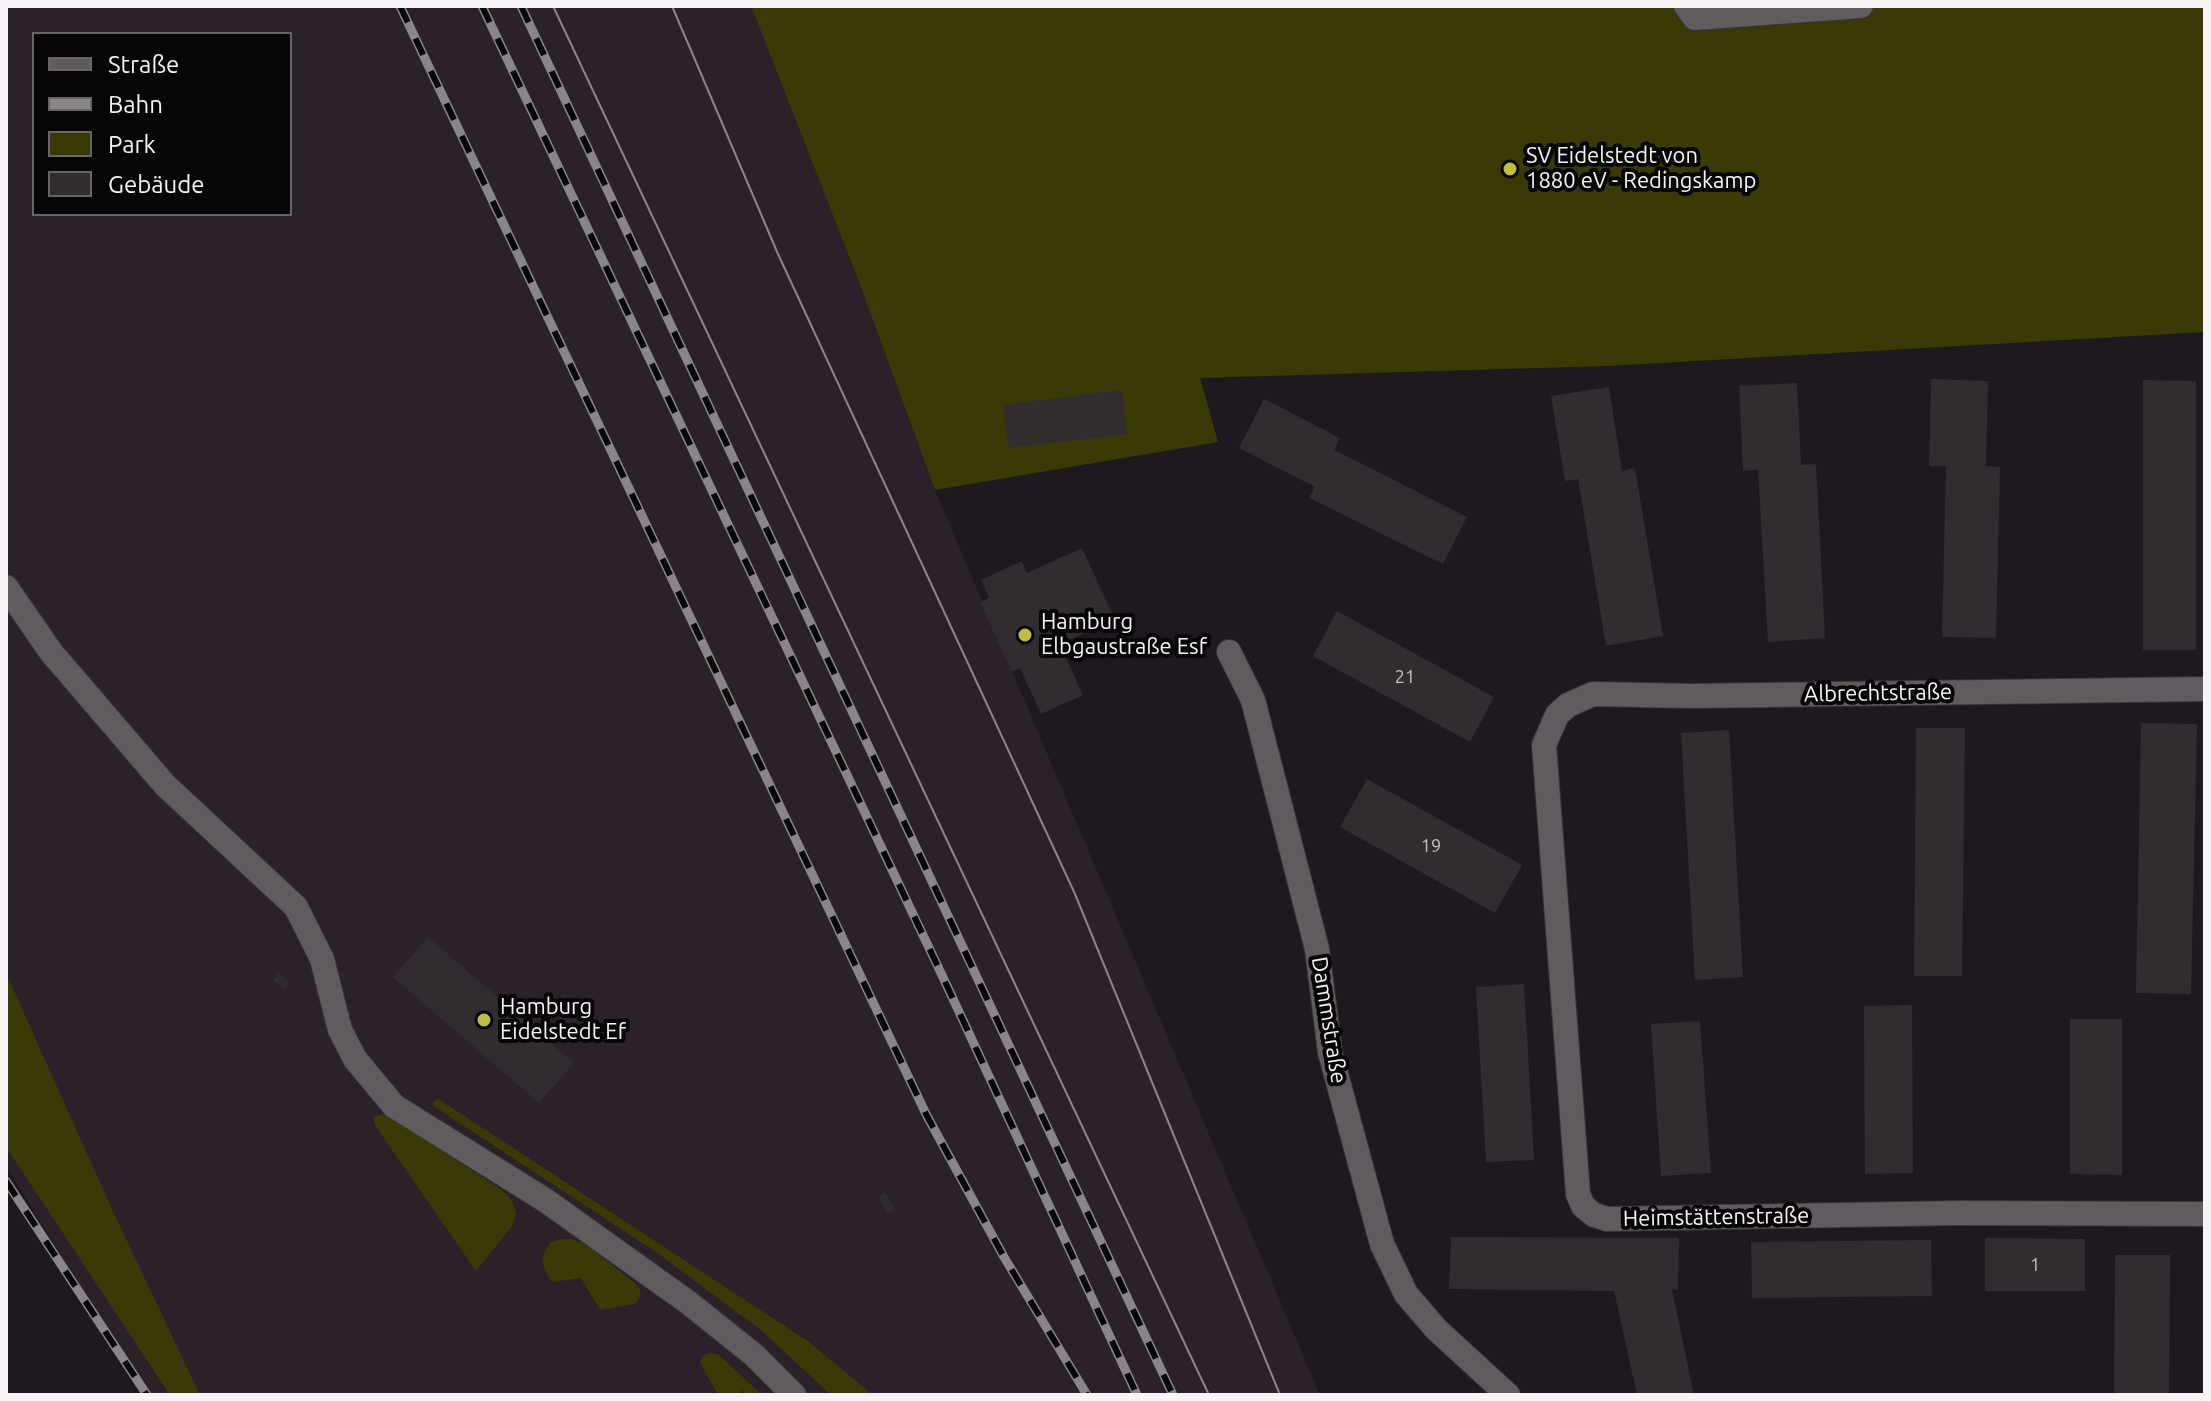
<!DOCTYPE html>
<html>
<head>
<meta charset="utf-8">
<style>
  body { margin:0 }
  #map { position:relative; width:2211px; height:1401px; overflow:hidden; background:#1e191e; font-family:Ubuntu,sans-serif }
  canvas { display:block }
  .frame { position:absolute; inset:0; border:8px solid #f7f3f6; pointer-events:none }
  .legend { position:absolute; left:32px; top:32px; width:260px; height:184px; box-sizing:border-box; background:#070607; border:2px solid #676567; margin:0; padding:10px 14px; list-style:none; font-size:24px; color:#f7f3f6 }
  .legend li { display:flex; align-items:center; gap:16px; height:40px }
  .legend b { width:40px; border:2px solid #676567 }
</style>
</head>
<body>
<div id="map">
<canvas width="2211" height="1401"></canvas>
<div class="frame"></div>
<ul class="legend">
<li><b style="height:10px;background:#605b5f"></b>Straße</li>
<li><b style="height:10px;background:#898589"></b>Bahn</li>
<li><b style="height:22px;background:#3a3a07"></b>Park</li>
<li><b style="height:22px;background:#312c30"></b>Gebäude</li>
</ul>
</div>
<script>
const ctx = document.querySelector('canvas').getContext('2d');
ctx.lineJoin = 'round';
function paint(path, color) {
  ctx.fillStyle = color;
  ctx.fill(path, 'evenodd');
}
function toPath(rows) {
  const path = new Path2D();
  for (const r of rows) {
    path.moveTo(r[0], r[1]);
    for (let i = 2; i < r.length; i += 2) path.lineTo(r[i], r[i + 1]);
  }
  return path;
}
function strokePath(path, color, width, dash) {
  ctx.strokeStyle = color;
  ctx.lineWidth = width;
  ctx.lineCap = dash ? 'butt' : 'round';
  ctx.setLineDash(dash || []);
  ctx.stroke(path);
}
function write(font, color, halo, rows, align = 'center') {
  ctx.font = font + ' Ubuntu,sans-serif';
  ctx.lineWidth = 8;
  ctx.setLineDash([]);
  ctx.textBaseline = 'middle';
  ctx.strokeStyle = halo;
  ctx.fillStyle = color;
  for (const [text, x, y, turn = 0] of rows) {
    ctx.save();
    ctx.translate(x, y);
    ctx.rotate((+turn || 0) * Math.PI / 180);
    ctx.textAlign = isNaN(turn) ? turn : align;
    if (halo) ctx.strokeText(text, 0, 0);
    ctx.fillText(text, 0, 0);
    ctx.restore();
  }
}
paint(toPath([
  [6,6,751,6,859,282,935,490,1320,1395,147,1395,6,1166],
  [34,34,290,34,290,214,34,214]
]), '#2a2129');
paint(toPath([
  [751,6,2204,6,2205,332,1607,366,1200,378,1218,442,935,490,859,282],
  [6,973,111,1207,200,1395,170,1395,6,1147],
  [437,1098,809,1342,873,1395,831,1395,762,1331,656,1252,432,1105],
  [386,1113,506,1193,513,1203,516,1214,512,1226,476,1271,374,1124,373,1117],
  [563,1239,571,1239,585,1244,636,1284,640,1290,640,1297,635,1304,600,1310,581,1278,552,1282,544,1269,542,1259,550,1242],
  [710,1353,718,1354,762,1395,746,1395,742,1390,739,1395,718,1395,700,1362,702,1356]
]), '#3a3a07');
paint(toPath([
  [1931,379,1988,381,1986,466,2000,467,1996,638,1942,637,1946,466,1929,466],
  [2143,380,2196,381,2196,650,2143,650],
  [1797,383,1801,465,1816,464,1825,638,1768,642,1758,470,1743,471,1739,386],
  [1609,387,1622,471,1635,468,1663,636,1606,646,1578,479,1565,481,1551,396],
  [1122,390,1127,434,1008,448,1003,405],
  [1264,399,1340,438,1334,450,1467,517,1443,564,1309,498,1315,487,1239,448],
  [1082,548,1115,620,1069,640,1062,626,1053,630,1083,695,1041,714,1020,668,1012,672,980,602,989,598,981,580,1022,561,1027,573],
  [1337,611,1494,697,1470,742,1313,656],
  [2141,723,2197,724,2191,994,2136,993],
  [1916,728,1965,728,1962,976,1914,976],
  [1729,730,1743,977,1695,980,1681,733],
  [1367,779,1522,865,1495,913,1340,827],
  [428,937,574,1063,539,1103,393,977],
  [279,973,289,982,284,989,273,980],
  [1524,984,1534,1160,1486,1162,1476,987],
  [1912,1005,1913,1173,1865,1174,1864,1006],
  [2070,1019,2122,1019,2122,1175,2070,1174],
  [1700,1021,1711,1173,1661,1176,1651,1024],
  [885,1192,895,1210,888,1213,878,1196],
  [1451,1237,1679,1238,1678,1290,1672,1289,1694,1395,1637,1395,1614,1291,1449,1289],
  [1985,1238,2085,1239,2085,1291,1985,1291],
  [1931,1240,1932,1296,1752,1298,1751,1242],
  [2115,1255,2170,1255,2169,1395,2114,1395]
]), '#312c30');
const minor = toPath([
  [1686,6,1695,18,1861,6],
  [6,587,51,652,165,785,296,907,322,959,340,1030,355,1059,394,1106,545,1200,689,1303,754,1355,794,1395],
  [1229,652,1253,700,1317,949,1330,1052,1382,1244,1406,1294,1436,1329,1508,1395],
  [2205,689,1691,696,1593,694,1568,705,1557,715,1544,745,1578,1194,1583,1206,1594,1215,1607,1219,1958,1213,2205,1214]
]);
strokePath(minor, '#383538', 26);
strokePath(minor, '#605b5f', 24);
strokePath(toPath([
  [553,6,1209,1395],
  [672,6,778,254,1075,894,1280,1395]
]), '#898589', 2);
const rail = toPath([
  [400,6,927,1116,1004,1257,1087,1395],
  [482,6,941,973,1137,1395],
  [521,6,1173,1395],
  [6,1181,147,1395]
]);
strokePath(rail, '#898589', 9);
strokePath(rail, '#070607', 6, [18]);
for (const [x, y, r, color] of [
  [1510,169,8,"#c0be41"],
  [1025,635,8,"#c0be41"],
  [484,1020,8,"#c0be41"]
]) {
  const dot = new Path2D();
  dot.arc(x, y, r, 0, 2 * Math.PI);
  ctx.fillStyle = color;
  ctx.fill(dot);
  strokePath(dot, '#070607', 3);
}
write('18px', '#c6c1c4', null, [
  ["21",1405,677],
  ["19",1431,846],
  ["1",2035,1265]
]);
write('22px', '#f7f3f6', '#070607', [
  ["SV Eidelstedt von",1526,156],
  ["1880 eV - Redingskamp",1526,181],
  ["Hamburg",1041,622],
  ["Elbgaustraße Esf",1041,647],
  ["Hamburg",500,1007],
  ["Eidelstedt Ef",500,1032]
], 'left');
write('22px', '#f7f3f6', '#070607', [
  ["Albrechtstraße",1878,693,-1],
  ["Dammstraße",1329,1020,81],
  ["Heimstättenstraße",1716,1217,-1]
]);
</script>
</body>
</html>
